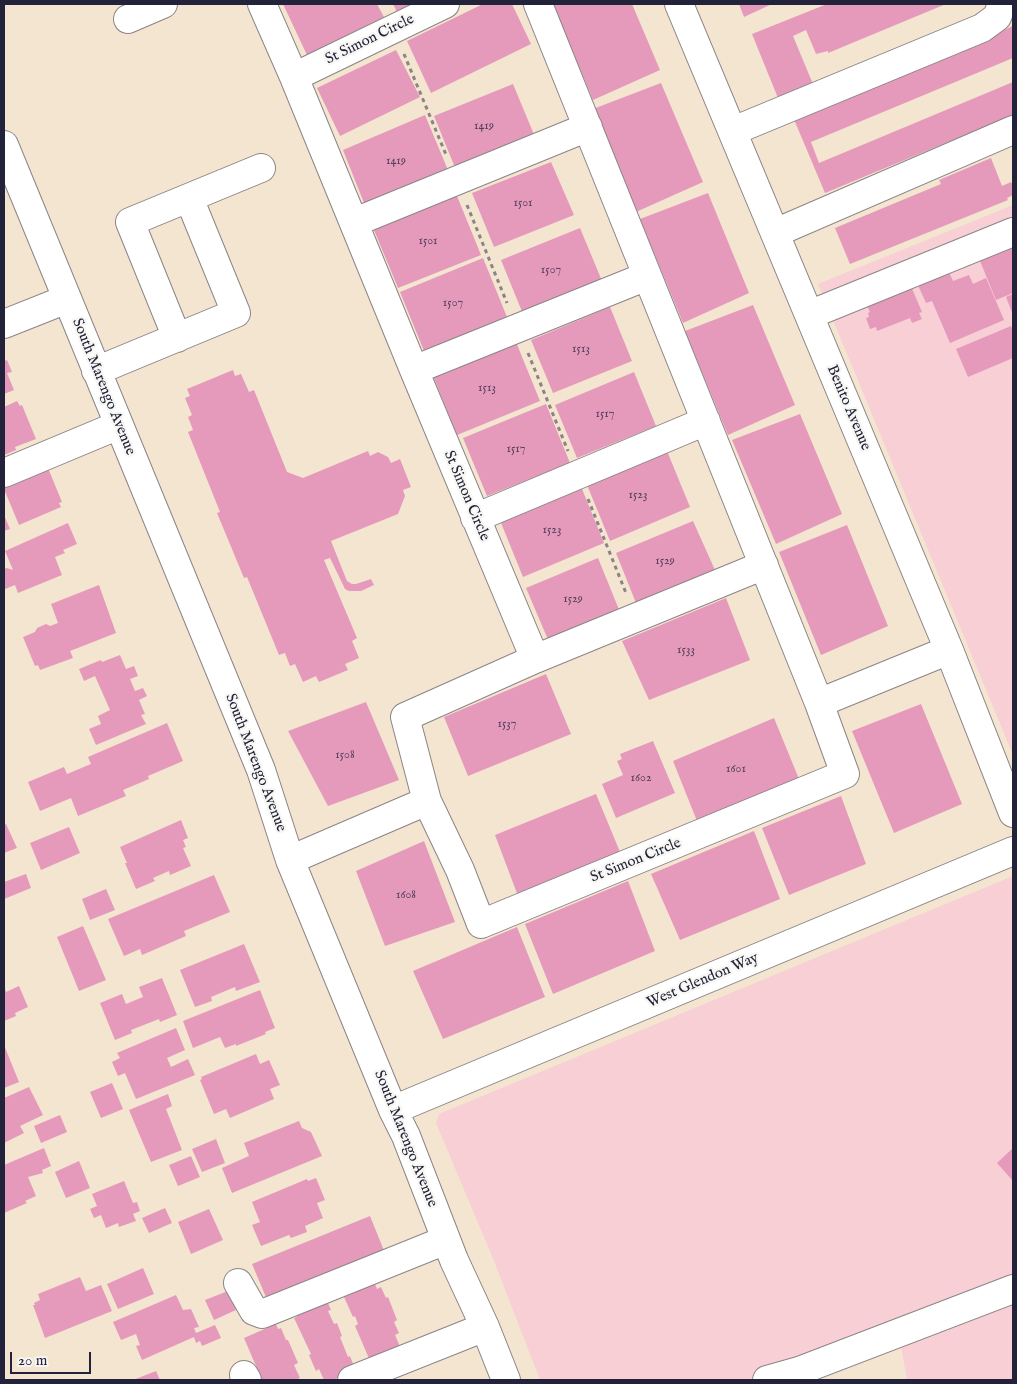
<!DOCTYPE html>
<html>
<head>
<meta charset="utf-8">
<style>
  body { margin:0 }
  #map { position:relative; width:1017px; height:1384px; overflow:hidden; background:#f4e5d0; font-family:"IM FELL English",serif }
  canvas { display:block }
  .frame { position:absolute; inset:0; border:5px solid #22223b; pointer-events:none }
  .scale { position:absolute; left:10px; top:1352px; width:81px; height:22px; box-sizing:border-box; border:2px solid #22223b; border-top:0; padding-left:6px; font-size:15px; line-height:18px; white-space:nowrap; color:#22223b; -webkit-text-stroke:4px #f6f6f2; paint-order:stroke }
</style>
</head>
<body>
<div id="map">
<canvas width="1017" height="1384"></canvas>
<div class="frame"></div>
<div class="scale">20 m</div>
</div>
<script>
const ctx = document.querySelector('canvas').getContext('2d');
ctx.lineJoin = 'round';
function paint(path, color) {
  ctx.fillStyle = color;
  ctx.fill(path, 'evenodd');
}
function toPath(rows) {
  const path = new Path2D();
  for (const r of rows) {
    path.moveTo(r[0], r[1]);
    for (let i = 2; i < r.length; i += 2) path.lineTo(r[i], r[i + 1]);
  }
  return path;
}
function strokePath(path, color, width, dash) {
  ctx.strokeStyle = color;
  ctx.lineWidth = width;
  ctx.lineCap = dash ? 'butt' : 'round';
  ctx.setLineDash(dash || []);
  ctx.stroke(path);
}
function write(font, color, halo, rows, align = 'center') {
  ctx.font = font + ' "IM FELL English",serif';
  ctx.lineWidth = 4.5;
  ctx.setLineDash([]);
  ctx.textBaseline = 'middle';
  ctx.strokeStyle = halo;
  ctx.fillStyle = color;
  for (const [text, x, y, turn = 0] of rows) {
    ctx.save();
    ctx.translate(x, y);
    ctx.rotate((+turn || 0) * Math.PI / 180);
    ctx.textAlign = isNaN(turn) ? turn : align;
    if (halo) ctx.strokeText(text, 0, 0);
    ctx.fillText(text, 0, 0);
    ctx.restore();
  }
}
paint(toPath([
  [1013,205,1013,755,818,284],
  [1013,876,1013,1380,907,1380,900,1341,773,1380,540,1380,494,1261,436,1123,439,1114]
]), '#f7cfd5');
paint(toPath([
  [283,4,377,4,384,17,307,55],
  [393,4,415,4,397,12],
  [483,4,512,4,531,44,431,93,407,41],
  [553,4,632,4,660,70,593,100],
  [739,4,772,4,744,17],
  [827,4,946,4,828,53,828,51,816,54,806,30,793,36,815,89,780,103,752,34],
  [1013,26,1013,58,811,142,819,163,1013,82,1013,115,825,193,793,117],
  [396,50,420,97,340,136,317,88],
  [661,83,703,182,636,212,593,109],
  [513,84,535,137,456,170,434,116],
  [425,115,450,175,366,208,343,150],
  [991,158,1002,186,1011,182,1013,186,1013,195,1007,198,1008,200,850,264,835,228,941,184,939,180],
  [551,162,574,215,494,247,472,193],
  [708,193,749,293,683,323,640,219],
  [457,196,481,255,398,288,374,230],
  [580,228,602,281,523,314,501,260],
  [1013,241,1013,293,996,300,978,256],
  [483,258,507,317,424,351,400,292],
  [948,270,953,281,969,275,973,284,986,278,1004,320,950,343,932,301,926,303,917,283],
  [910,284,922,312,919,313,922,319,912,323,910,318,877,331,876,327,870,329,866,318,869,317,868,313,870,312,866,303],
  [1013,294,1013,315,1006,297],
  [753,305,795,405,728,435,685,331],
  [610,307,632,361,553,393,531,340],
  [1011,326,1013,331,1013,358,968,377,956,349],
  [516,342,540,401,457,435,433,376],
  [7,360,12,372,7,373,14,390,4,394,4,361],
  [233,370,235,376,241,374,249,392,254,390,287,472,303,478,368,451,370,456,378,452,388,457,391,463,400,459,411,487,403,490,405,496,398,514,331,541,347,581,352,584,356,584,371,579,374,585,361,591,349,591,345,589,330,558,324,560,357,638,352,641,359,658,345,664,348,670,319,682,316,676,303,682,295,664,290,666,285,653,279,655,247,577,244,578,217,513,220,512,188,432,193,430,188,417,192,415,185,398,190,396,187,389],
  [634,372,656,426,577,458,555,405],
  [17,401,20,406,22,405,36,439,15,447,16,450,4,455,4,407],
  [546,404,570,463,487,496,463,438],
  [800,414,842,514,776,544,732,440],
  [667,451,690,507,610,541,587,485],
  [48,468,62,502,59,503,61,507,19,525,4,489,5,487,4,483],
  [580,484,604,543,523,577,499,518],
  [4,515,10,529,4,531],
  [693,521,715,570,636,603,616,553],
  [68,523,77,544,63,550,65,553,55,557,62,575,18,593,15,585,5,589,4,585,4,569,7,568,13,570,5,551],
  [847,525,888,626,821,655,779,552],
  [598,558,620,612,549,642,526,588],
  [99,585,116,633,70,651,73,658,40,670,38,665,35,666,23,637,35,632,37,628,46,624,50,626,58,623,51,604],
  [726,598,750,660,649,700,622,641],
  [120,655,126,669,134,666,138,676,130,679,135,691,143,688,147,696,139,700,145,714,141,715,146,724,96,745,89,729,101,724,98,716,110,710,95,676,84,681,79,669,101,660,102,662],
  [546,674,571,734,468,776,444,717],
  [366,702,399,780,328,806,288,731],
  [921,704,962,804,894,833,852,731],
  [774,718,799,779,697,821,673,761],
  [167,723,183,761,148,776,149,779,123,790,126,796,78,816,71,798,40,811,28,782,64,767,67,774,91,764,88,757],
  [653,741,675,793,616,818,602,784,623,775,617,761,622,759,620,754],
  [596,794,620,852,518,896,495,835],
  [841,796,866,864,789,895,762,828],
  [181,820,188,838,183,840,186,847,183,848,191,866,170,875,169,871,153,878,155,881,136,889,125,863,127,863,120,847],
  [6,824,17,848,4,853,4,825],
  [69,827,80,853,41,870,30,843],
  [754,831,780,899,680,940,651,874],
  [424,841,455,922,385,946,356,871],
  [26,874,31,888,4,899,4,882],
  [214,875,230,912,184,931,186,936,142,955,140,949,124,956,108,919],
  [628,881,655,951,553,994,525,924],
  [106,889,115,910,90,920,82,899],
  [83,926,106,980,79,991,57,937],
  [517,927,545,997,443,1039,413,971],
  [244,944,260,982,236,991,235,987,211,997,212,1001,195,1007,180,970],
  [162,978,177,1015,160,1022,159,1019,131,1030,132,1033,115,1040,100,1003,122,994,126,1004,143,997,139,987],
  [4,986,6,992,19,986,28,1007,15,1013,16,1016,4,1021],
  [260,990,275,1028,265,1032,266,1034,236,1046,236,1044,225,1048,220,1037,193,1048,183,1021],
  [176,1028,185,1050,167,1058,171,1067,188,1059,195,1075,136,1099,125,1073,118,1076,112,1062,120,1058,117,1053],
  [4,1045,19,1082,4,1088],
  [256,1054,260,1064,269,1060,280,1085,270,1089,274,1099,230,1118,226,1109,214,1114,200,1080,202,1079,201,1077],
  [112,1083,123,1109,101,1118,90,1092],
  [29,1087,43,1115,20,1126,24,1133,4,1143,4,1098],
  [168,1094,172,1106,166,1109,182,1150,151,1162,129,1110],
  [60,1115,67,1132,41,1143,34,1126],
  [299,1121,302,1128,311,1132,322,1156,232,1193,222,1168,249,1156,244,1143],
  [216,1139,225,1163,202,1172,192,1149],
  [44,1148,51,1166,42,1170,43,1173,28,1177,36,1196,25,1201,27,1203,4,1213,4,1165],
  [1013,1148,1013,1181,997,1163],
  [191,1156,200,1177,178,1186,169,1165],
  [79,1161,90,1188,66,1198,55,1172],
  [316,1178,325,1200,317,1203,323,1218,305,1226,307,1232,291,1238,289,1235,261,1246,252,1225,260,1222,252,1202,307,1179,308,1181],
  [124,1181,133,1203,137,1202,140,1211,133,1214,136,1221,119,1227,118,1223,106,1228,101,1215,94,1218,90,1209,97,1206,92,1194],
  [165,1208,172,1223,149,1233,142,1218],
  [209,1209,223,1240,191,1254,178,1222],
  [370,1216,387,1258,271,1309,252,1264],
  [143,1268,154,1294,118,1309,107,1284],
  [80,1277,86,1291,101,1285,112,1311,45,1338,33,1305,35,1305,34,1303,40,1300,38,1294],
  [375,1284,377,1289,381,1287,386,1298,388,1297,397,1320,394,1322,399,1333,395,1335,402,1351,371,1363,355,1326,358,1324,355,1316,353,1317,344,1297],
  [228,1291,236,1310,214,1320,205,1300],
  [176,1295,183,1310,191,1309,199,1327,194,1328,196,1333,215,1325,221,1338,202,1346,200,1341,196,1343,194,1337,142,1360,136,1346,140,1345,136,1334,121,1340,113,1322],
  [328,1303,331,1310,328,1311,334,1324,337,1323,342,1336,340,1337,348,1357,350,1356,355,1369,334,1380,324,1380,319,1369,316,1371,309,1355,311,1354,294,1318,297,1317,296,1314],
  [276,1324,278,1329,281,1328,286,1340,288,1340,298,1363,294,1365,300,1378,297,1379,298,1380,262,1380,244,1338],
  [156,1371,160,1380,133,1380]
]), '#e59abc');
const minor = toPath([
  [262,4,294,77,414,370,535,659,405,717,427,801,290,860],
  [679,4,949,650,1013,813],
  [128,19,163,4],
  [294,77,445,4],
  [733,131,982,28,997,17,1002,4],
  [4,145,261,770,290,860,393,1110,406,1136,454,1260,485,1327,506,1380],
  [355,222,588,127],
  [775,233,1013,130],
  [809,315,1013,232],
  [4,324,67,299],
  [177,338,130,222,261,168],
  [414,370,647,276],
  [96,371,236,313,189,198],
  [4,473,119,425],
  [475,518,706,421],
  [535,659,764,565],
  [819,703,949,650],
  [427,801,460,870,481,924,845,774,819,703,538,4],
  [393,1110,1013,851],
  [238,1283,254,1311,262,1314,446,1240],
  [244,1375,247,1380],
  [352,1380,485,1327],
  [767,1380,799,1371,1013,1289]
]);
strokePath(minor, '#8b8486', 30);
strokePath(toPath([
  [404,54,447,157],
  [467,205,507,303],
  [528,353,568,451],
  [588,499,626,593]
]), '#8b8486', 3, [4, 4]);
strokePath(minor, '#fff', 28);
write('12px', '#53405b', null, [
  ["1419",484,127],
  ["1419",396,162],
  ["1501",523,204],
  ["1501",428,242],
  ["1507",551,271],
  ["1507",453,304],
  ["1513",581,350],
  ["1513",487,389],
  ["1517",605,415],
  ["1517",516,450],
  ["1523",638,496],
  ["1523",552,531],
  ["1529",665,562],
  ["1529",573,600],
  ["1533",686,651],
  ["1537",507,725],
  ["1508",345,756],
  ["1601",736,770],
  ["1602",641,779],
  ["1608",406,896]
]);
write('15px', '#22223b', '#f6f6f2', [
  ["St Simon Circle",370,40,-26],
  ["South Marengo Avenue",103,387,68],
  ["Benito Avenue",848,408,67],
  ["St Simon Circle",466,496,67],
  ["South Marengo Avenue",255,763,69],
  ["St Simon Circle",636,861,-22],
  ["West Glendon Way",703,981,-23],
  ["South Marengo Avenue",405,1139,68]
]);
</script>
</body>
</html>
